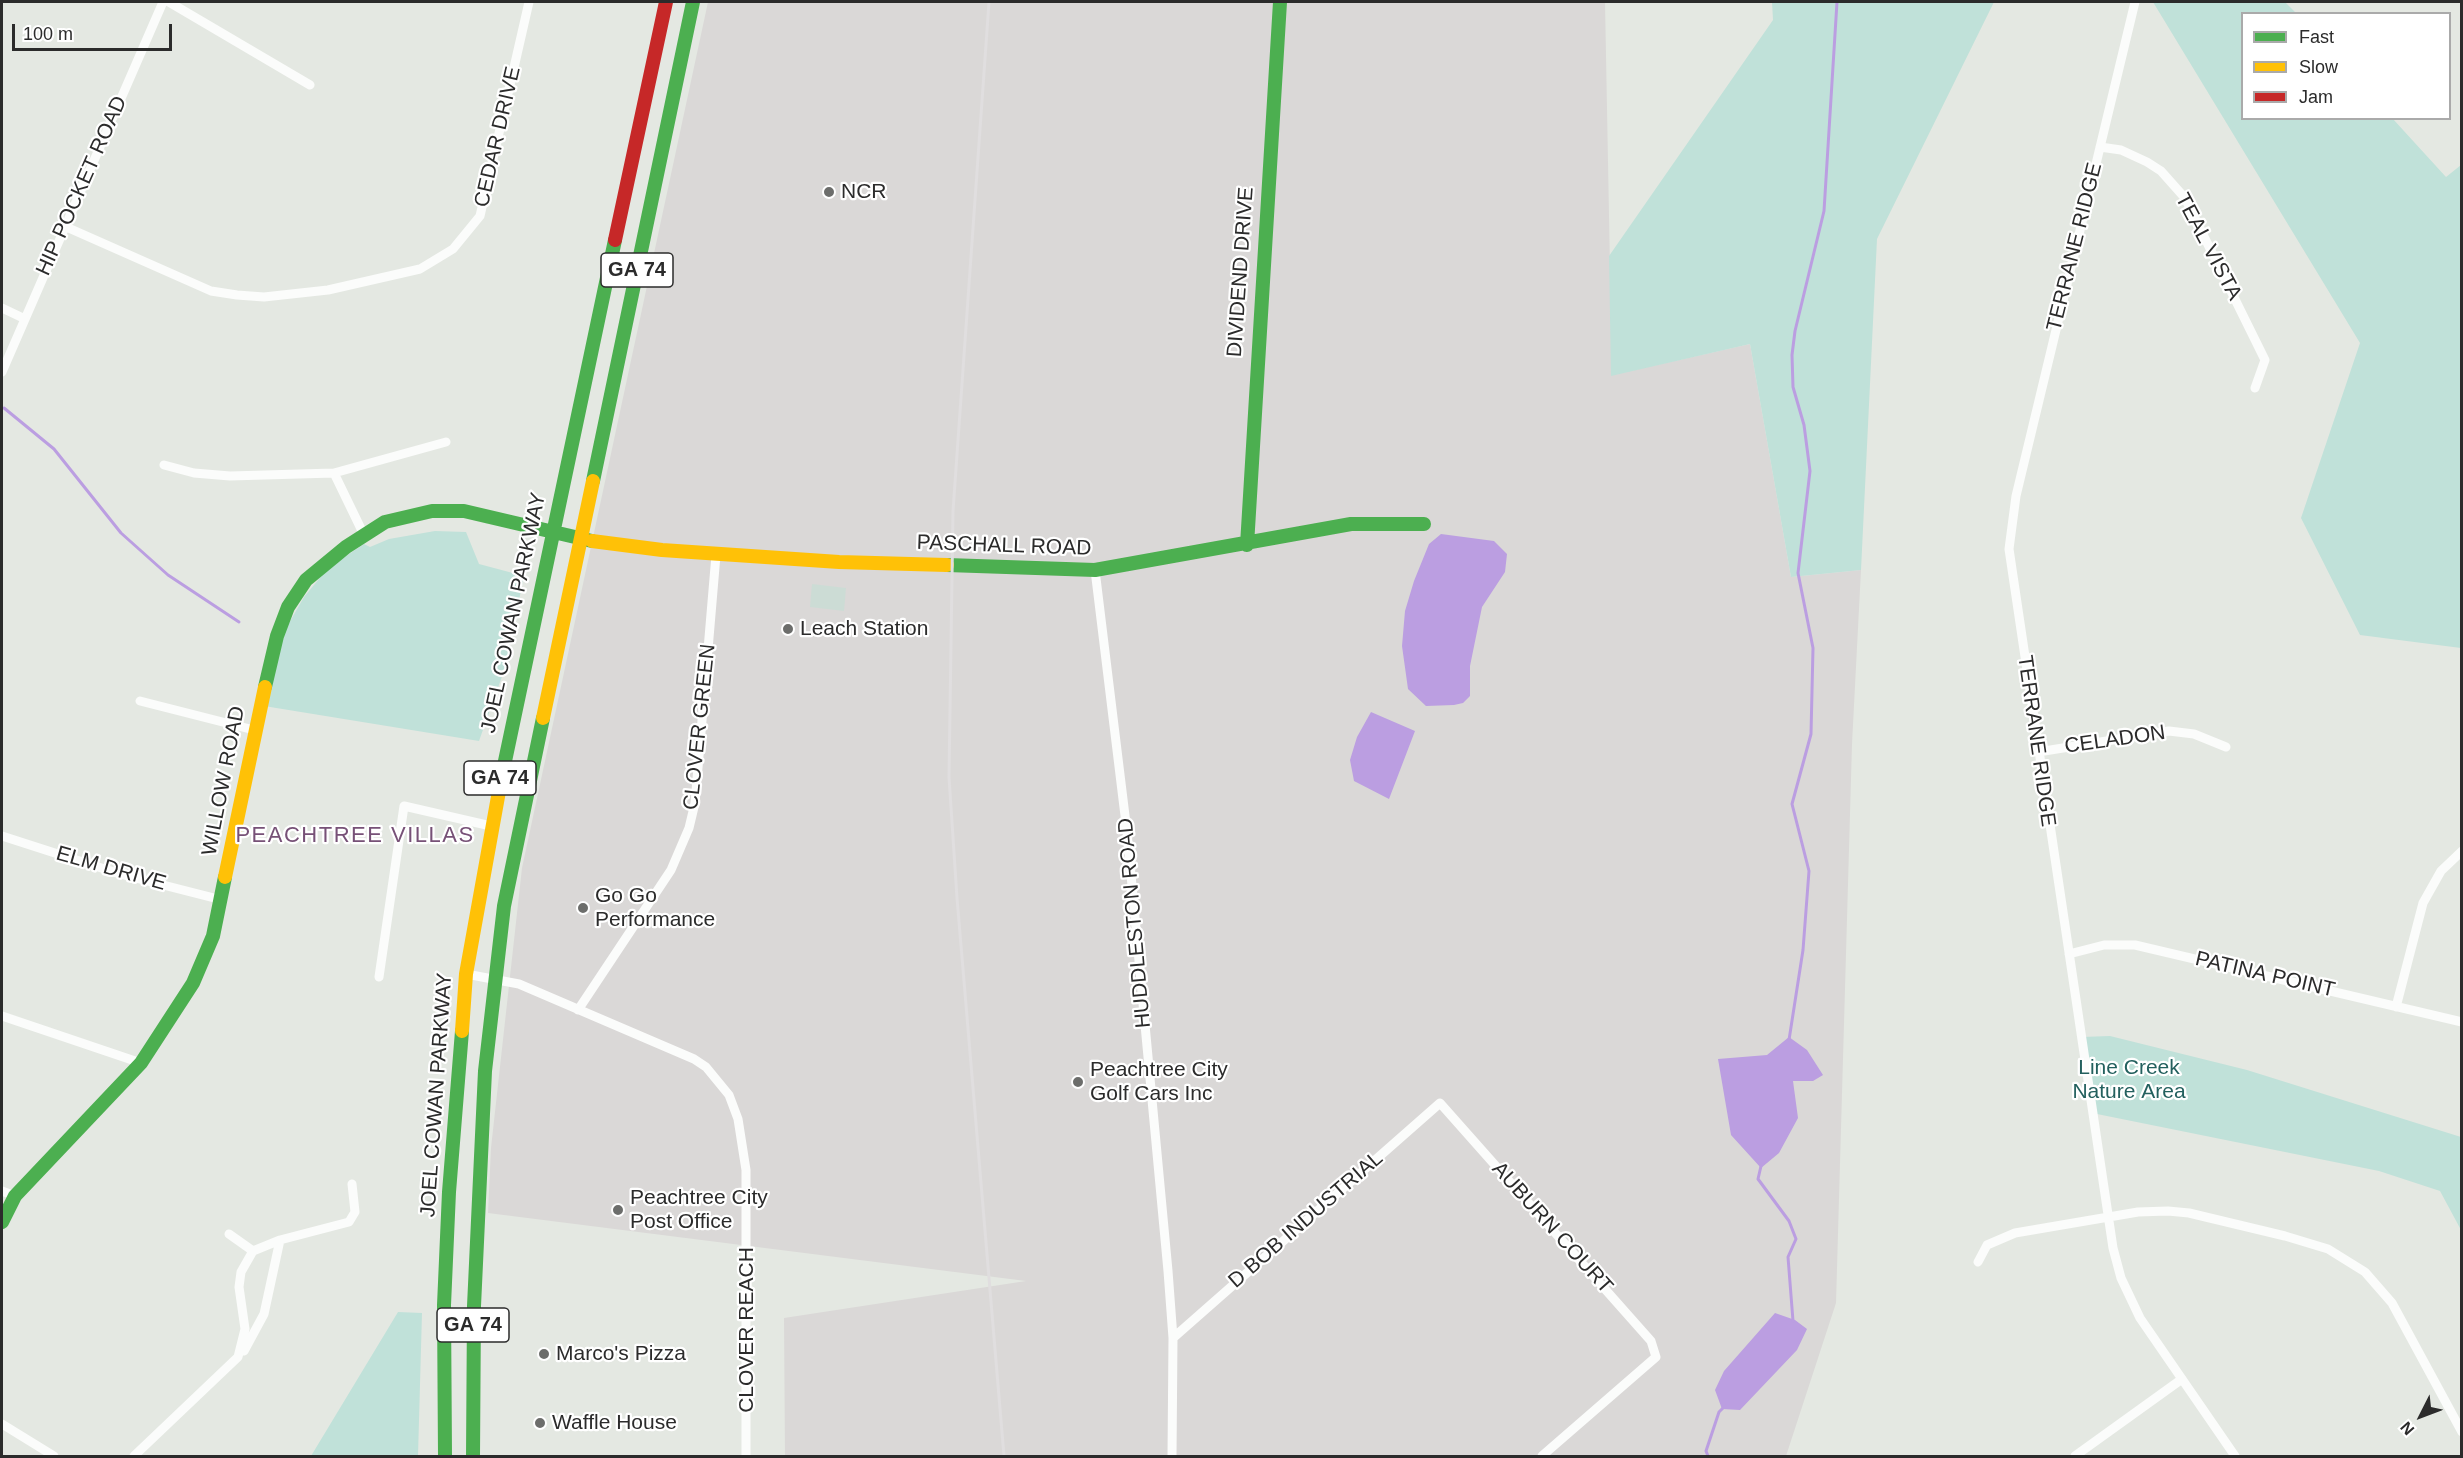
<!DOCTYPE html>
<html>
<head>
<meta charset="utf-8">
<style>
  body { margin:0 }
  #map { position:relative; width:2463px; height:1458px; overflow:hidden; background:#e4e8e2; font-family:Arial,sans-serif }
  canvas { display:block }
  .frame { position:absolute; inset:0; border:3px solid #2b2b2b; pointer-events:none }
  .legend { position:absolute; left:2241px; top:12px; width:210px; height:108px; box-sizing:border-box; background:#fff; border:2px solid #aaa; margin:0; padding:8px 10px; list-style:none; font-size:18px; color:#2b2b2b }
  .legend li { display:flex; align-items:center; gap:12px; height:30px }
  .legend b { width:30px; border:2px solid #aaa }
  .north { position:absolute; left:2391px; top:1386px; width:60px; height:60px; -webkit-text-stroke:4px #fff; paint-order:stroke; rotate:228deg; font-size:16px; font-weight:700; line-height:24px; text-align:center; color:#2b2b2b }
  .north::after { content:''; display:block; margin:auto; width:21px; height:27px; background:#2b2b2b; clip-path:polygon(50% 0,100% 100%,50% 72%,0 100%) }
  .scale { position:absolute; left:12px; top:24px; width:160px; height:27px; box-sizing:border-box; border:3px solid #2b2b2b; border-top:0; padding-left:8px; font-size:18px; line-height:21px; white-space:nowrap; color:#2b2b2b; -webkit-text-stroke:4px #fff; paint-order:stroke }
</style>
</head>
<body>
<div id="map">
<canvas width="2463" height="1458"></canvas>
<div class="frame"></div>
<ul class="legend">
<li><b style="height:8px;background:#4caf50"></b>Fast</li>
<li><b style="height:8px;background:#ffc107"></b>Slow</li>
<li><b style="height:8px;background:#c62828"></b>Jam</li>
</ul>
<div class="north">N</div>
<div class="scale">100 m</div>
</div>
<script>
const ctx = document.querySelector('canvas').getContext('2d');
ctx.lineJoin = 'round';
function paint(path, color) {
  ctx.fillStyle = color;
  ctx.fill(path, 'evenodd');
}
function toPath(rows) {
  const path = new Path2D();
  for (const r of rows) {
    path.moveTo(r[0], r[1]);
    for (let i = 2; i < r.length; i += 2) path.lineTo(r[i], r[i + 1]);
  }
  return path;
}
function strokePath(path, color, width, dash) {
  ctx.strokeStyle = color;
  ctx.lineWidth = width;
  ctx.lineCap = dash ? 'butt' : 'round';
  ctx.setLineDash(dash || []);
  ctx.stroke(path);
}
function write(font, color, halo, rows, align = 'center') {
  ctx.font = font + ' Arial,sans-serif';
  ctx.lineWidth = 4.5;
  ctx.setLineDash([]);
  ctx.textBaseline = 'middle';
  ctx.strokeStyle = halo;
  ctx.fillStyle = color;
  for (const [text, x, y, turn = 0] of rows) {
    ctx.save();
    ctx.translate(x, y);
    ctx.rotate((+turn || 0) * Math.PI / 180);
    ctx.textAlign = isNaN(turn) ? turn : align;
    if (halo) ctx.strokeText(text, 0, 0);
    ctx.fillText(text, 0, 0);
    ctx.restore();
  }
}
paint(toPath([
  [708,2,1605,2,1612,375,1750,344,1791,577,1861,570,1852,744,1836,1303,1786,1456,785,1456,784,1318,1026,1281,488,1213,491,1148,522,868]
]), '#dad8d7');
paint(toPath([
  [1772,2,1994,2,1877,239,1861,570,1791,577,1750,344,1611,376,1609,256,1773,20],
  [2153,2,2285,2,2296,13,2242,14,2242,118,2393,119,2446,177,2461,165,2461,648,2360,635,2301,518,2360,343],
  [435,531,466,532,479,564,524,576,505,668,479,741,264,706,285,630,304,597,328,568,364,544,370,547,389,539],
  [2110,1036,2247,1070,2461,1137,2461,1230,2440,1191,2379,1171,2092,1113,2081,1037],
  [398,1312,422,1313,418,1456,311,1456]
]), '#c0e1d9');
paint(toPath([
  [812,584,846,588,844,611,810,607]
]), '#ccdcd5');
paint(toPath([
  [1441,534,1494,541,1507,554,1505,572,1482,607,1470,666,1470,696,1463,703,1454,705,1426,706,1408,689,1402,646,1405,611,1414,581,1429,544],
  [1371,712,1415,731,1389,799,1354,781,1350,760,1357,737],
  [1789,1037,1807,1050,1823,1075,1813,1081,1793,1081,1798,1118,1779,1153,1761,1168,1731,1135,1718,1059,1767,1055],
  [1775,1313,1795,1320,1807,1329,1797,1350,1740,1410,1722,1409,1715,1390,1724,1371]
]), '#bb9ee1');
strokePath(toPath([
  [4,408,54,449,121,533,168,575,239,622],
  [1789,1040,1803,950,1809,871,1792,804,1811,734,1813,648,1798,573,1810,471,1804,425,1793,387,1792,355,1795,331,1824,211,1837,2],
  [1761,1166,1758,1179,1789,1221,1796,1239,1788,1257,1793,1321],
  [1708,1456,1706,1451,1719,1412,1725,1406]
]), '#bb9ee1', 3);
strokePath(toPath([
  [169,2,310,85],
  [2135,2,2016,496,2009,549,2113,1248,2121,1278,2140,1318,2235,1456],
  [2100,147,2121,150,2147,162,2161,171,2185,198,2265,360,2255,388],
  [64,226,211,291,237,295,264,297,328,290,420,269,453,249,480,216,529,2],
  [2,308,23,318],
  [2,372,163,2],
  [164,465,194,473,230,476,334,473,446,442],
  [334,473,364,535],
  [1095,570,1127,832,1168,1271,1173,1338,1172,1456],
  [140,701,254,730],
  [2038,752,2169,731,2194,734,2226,747],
  [2,836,120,874,222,900],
  [2069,954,2104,945,2135,945,2462,1022],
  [466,974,519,984,694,1059,706,1067,729,1095,738,1119,746,1170,746,1456],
  [379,977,404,806,491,826],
  [2396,1007,2423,903,2441,871,2462,851],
  [578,1010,671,870,689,828,695,803,716,555],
  [2,1016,141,1063],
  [2,1191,15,1196],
  [229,1234,253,1251],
  [1978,1262,1987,1245,2015,1233,2138,1212,2168,1211,2189,1213,2285,1236,2328,1249,2365,1272,2392,1303,2462,1432],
  [1173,1338,1440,1103,1651,1341,1656,1357,1542,1456],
  [244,1351,264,1314,280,1240],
  [2,1424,54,1456],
  [134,1456,238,1357,245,1329,239,1287,241,1272,253,1251,280,1240,349,1222,355,1212,352,1184],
  [2075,1456,2182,1379]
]), '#fbfcfb', 9);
strokePath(toPath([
  [593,481,693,2],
  [1247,545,1280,2],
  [947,565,1095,570,1351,524,1424,524],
  [265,687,277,636,288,607,306,580,346,547,385,522,432,511,464,511,592,541],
  [501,780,615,240],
  [2,1222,15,1196,141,1063,193,983,213,936,225,877],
  [445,1456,444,1305,449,1192,462,1031],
  [473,1456,474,1306,485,1071,504,906,543,718]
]), '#4caf50', 14);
strokePath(toPath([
  [592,541,662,550,839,562,947,565],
  [543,718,593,481],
  [225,877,265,687],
  [462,1031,466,974,501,780]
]), '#ffc107', 14);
strokePath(toPath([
  [615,240,666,2]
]), '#c62828', 14);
strokePath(toPath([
  [989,2,953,511,949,777,957,898,1004,1456]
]), '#e0dedf', 3);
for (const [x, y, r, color] of [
  [829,192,6,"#6c6d6b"],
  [788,629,6,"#6c6d6b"],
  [583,908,6,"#6c6d6b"],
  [1078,1082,6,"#6c6d6b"],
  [618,1210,6,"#6c6d6b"],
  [544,1354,6,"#6c6d6b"],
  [540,1423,6,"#6c6d6b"]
]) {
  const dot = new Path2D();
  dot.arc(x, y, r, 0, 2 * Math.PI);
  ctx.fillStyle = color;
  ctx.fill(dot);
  strokePath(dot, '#fff', 2);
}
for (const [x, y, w] of [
  [637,270,72],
  [500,778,72],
  [473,1325,72]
]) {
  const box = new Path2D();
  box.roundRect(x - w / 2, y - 17, w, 34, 4.5);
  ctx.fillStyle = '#fff';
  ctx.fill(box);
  strokePath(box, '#2b2b2b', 1.5);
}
write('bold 20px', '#2b2b2b', null, [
  ["GA 74",637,270],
  ["GA 74",500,778],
  ["GA 74",473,1325]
]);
write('21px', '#2b2b2b', '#fff', [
  ["CEDAR DRIVE",498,137,-77],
  ["HIP POCKET ROAD",82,186,-66],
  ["TERRANE RIDGE",2075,247,-76],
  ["TEAL VISTA",2208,247,62],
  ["DIVIDEND DRIVE",1241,272,-86],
  ["PASCHALL ROAD",1004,546,2],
  ["JOEL COWAN PARKWAY",514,613,-78],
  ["CLOVER GREEN",700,727,-84],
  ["CELADON",2115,740,-8],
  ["TERRANE RIDGE",2036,741,82],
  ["WILLOW ROAD",224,781,-79],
  ["ELM DRIVE",111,869,16],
  ["HUDDLESTON ROAD",1135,923,-95],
  ["PATINA POINT",2265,975,13],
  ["JOEL COWAN PARKWAY",437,1095,-86],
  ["D BOB INDUSTRIAL",1306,1220,-41],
  ["AUBURN COURT",1552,1228,48],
  ["CLOVER REACH",747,1330,-90]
]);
write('21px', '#2b2b2b', '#fff', [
  ["NCR",841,192],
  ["Leach Station",800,629],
  ["Go Go",595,896],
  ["Performance",595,920],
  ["Peachtree City",1090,1070],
  ["Golf Cars Inc",1090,1094],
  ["Peachtree City",630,1198],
  ["Post Office",630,1222],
  ["Marco's Pizza",556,1354],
  ["Waffle House",552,1423]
], 'left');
write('21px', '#23605e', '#fff', [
  ["Line Creek",2129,1068],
  ["Nature Area",2129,1092]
]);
ctx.letterSpacing = '1.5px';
write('22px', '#775177', '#fff', [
  ["PEACHTREE VILLAS",355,836]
]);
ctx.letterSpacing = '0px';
</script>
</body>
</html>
